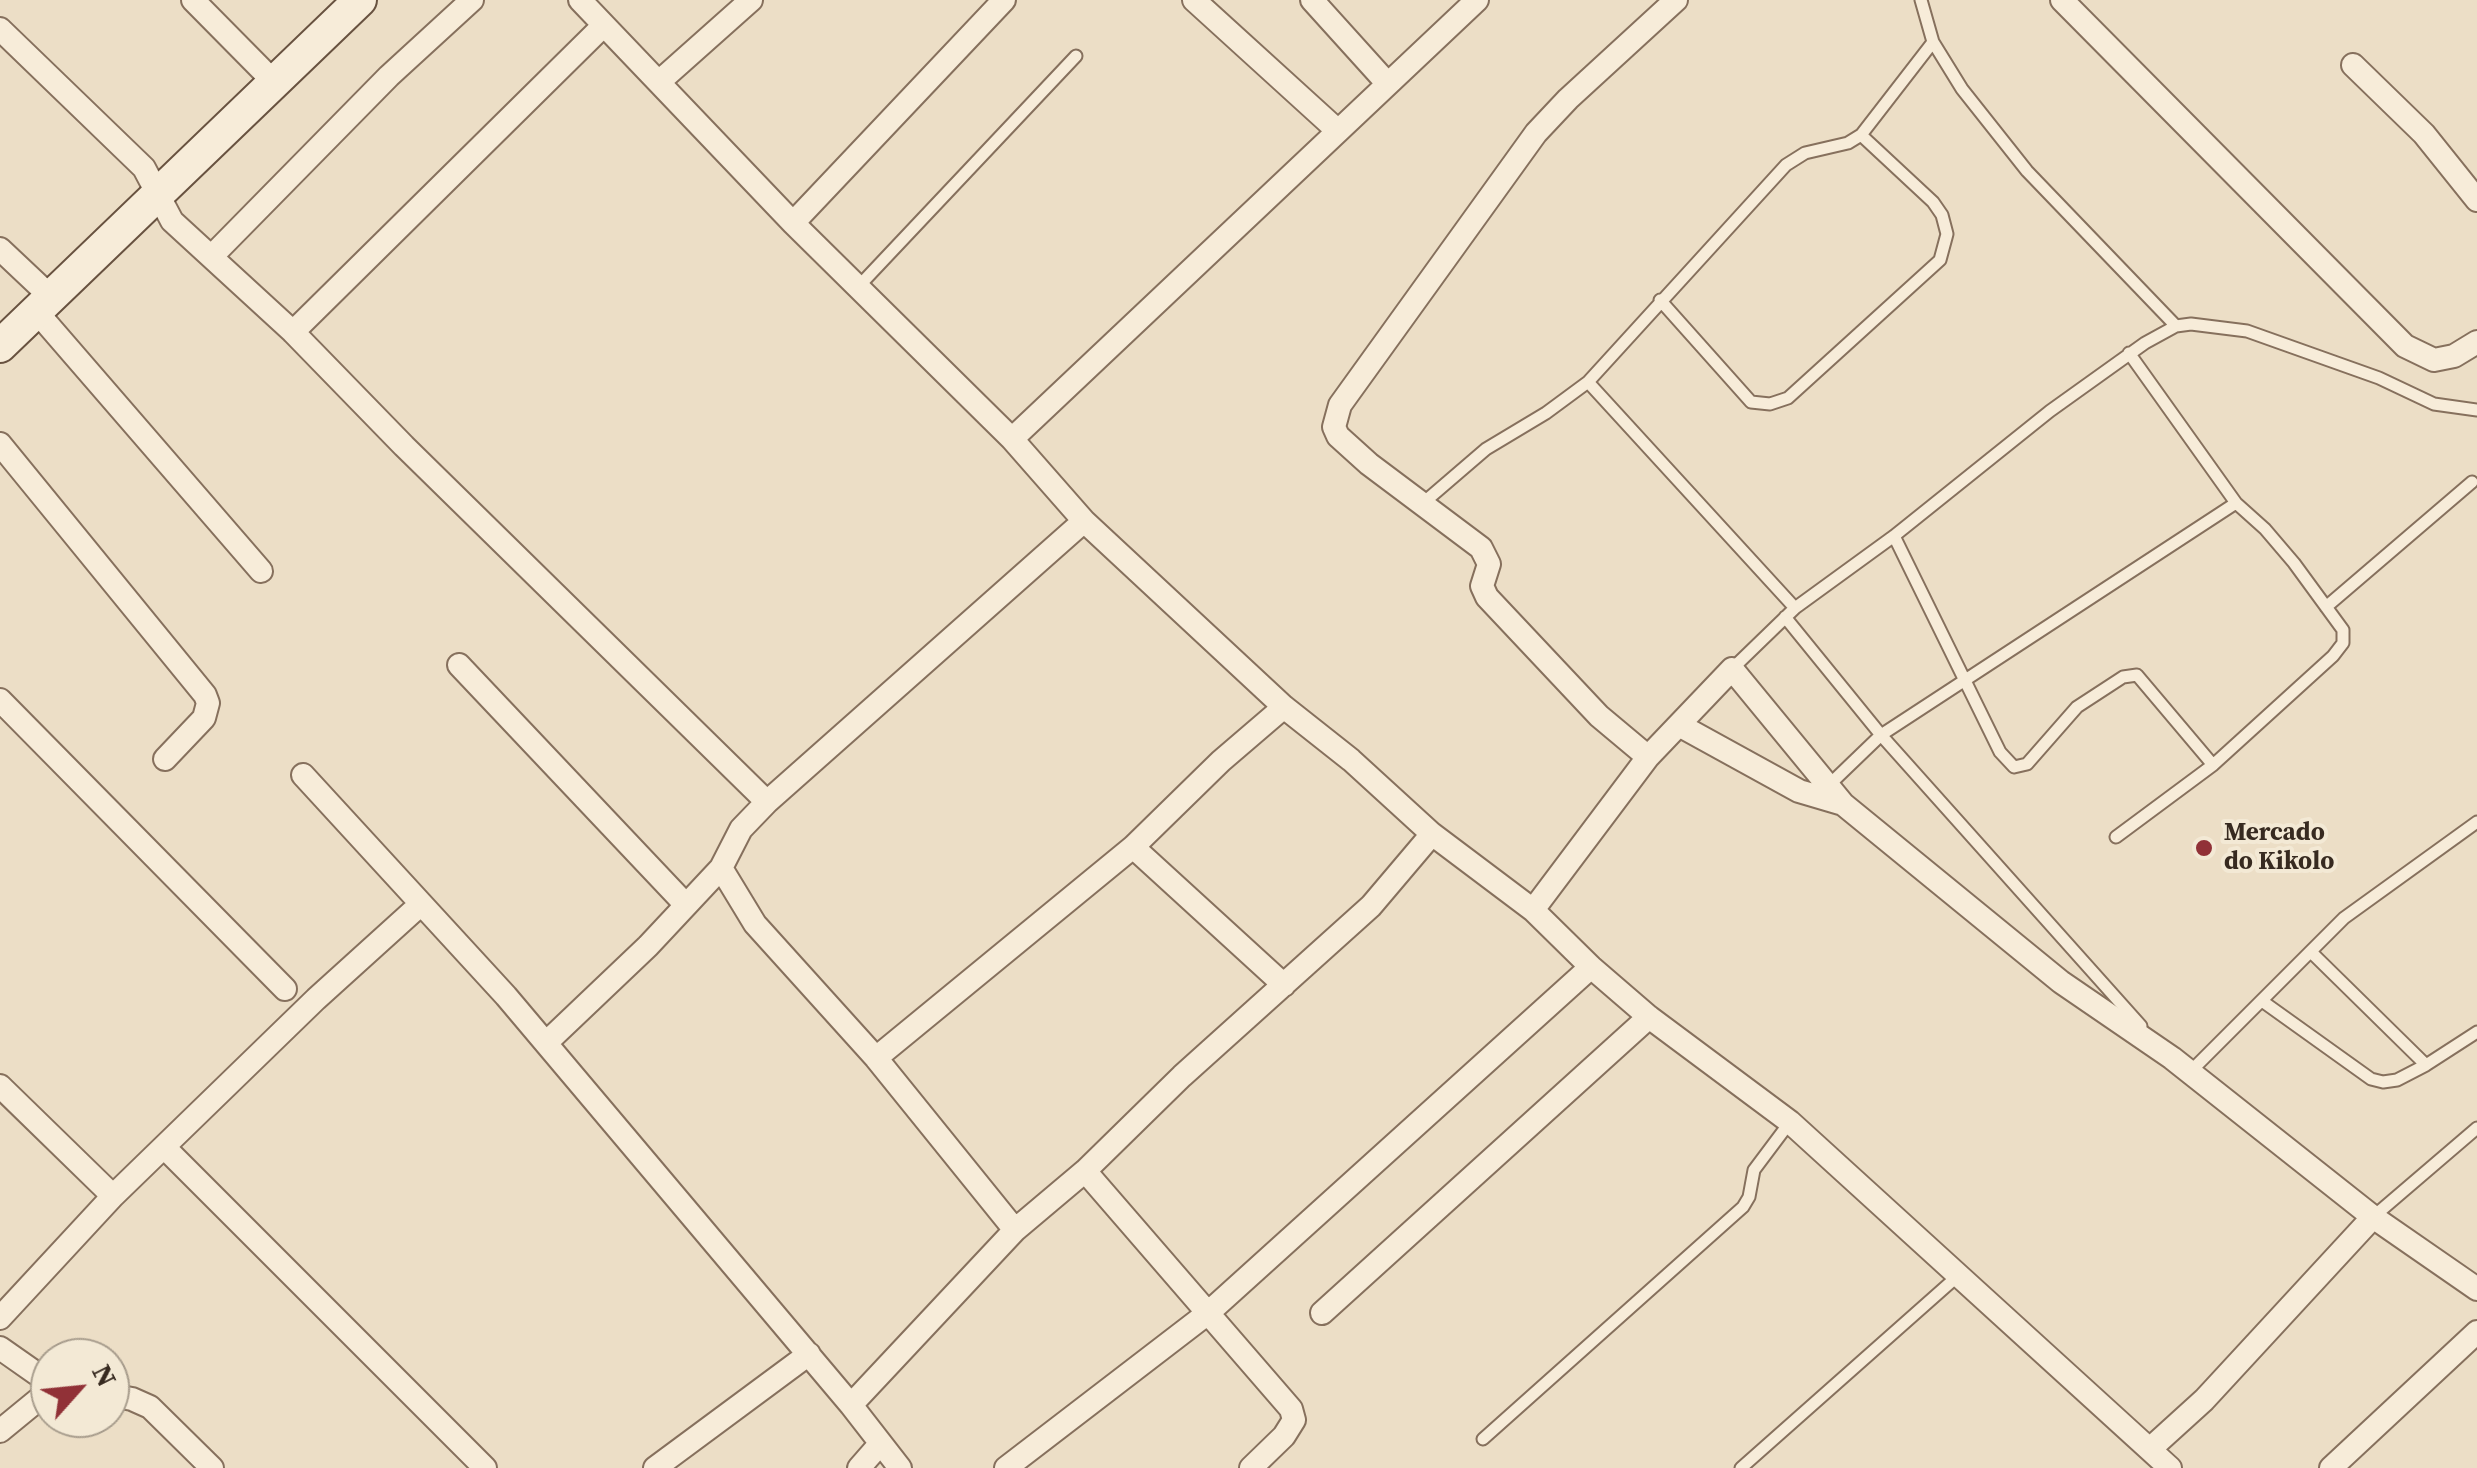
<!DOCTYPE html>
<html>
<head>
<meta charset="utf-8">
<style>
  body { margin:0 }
  #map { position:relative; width:2477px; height:1468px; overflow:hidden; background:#ecdec6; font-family:"Source Serif 4",serif }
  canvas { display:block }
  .north { position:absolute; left:30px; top:1338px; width:100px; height:100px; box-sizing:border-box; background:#f3e9d5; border:2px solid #a89d8d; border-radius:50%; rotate:63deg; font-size:28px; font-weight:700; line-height:40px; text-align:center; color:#372a20 }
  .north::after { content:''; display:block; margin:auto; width:35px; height:45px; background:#913137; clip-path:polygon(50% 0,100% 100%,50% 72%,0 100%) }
</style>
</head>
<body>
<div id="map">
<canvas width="2477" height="1468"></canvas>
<div class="north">N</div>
</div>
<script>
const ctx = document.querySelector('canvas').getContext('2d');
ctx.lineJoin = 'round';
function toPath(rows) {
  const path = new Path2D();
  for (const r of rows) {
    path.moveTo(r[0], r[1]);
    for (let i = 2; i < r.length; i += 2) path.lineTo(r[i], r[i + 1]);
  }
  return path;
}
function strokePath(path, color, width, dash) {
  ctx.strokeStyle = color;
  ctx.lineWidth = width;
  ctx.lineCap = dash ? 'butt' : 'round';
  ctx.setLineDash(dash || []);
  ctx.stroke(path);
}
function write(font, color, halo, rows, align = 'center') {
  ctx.font = font + ' "Source Serif 4",serif';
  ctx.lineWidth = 8;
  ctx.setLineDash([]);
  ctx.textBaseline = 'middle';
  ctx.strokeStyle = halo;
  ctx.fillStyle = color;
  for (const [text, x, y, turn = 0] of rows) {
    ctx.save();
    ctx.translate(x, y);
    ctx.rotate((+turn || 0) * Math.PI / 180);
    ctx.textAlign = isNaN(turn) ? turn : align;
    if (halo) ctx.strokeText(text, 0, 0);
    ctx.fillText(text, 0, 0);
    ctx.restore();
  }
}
const lane = toPath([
  [1921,0,1933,42,1962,89,2027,171,2176,326],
  [859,286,1076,56],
  [1660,300,1751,402,1770,404,1788,398,1940,260,1947,234,1942,215,1933,202,1861,135],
  [1588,382,1795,608],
  [1422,504,1486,449,1546,413,1588,382,1786,165,1805,153,1848,143,1861,135,1933,42],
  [1894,536,2000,752,2014,767,2027,764,2077,707,2123,677,2137,675,2213,765],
  [2326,607,2472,482],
  [1785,617,1881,735,2141,1026],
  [1732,669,1795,608,1894,536,2050,411,2145,343,2176,326,2191,324,2247,331,2379,378,2434,404,2477,410],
  [1828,786,1881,735,2236,503],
  [2116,837,2213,765,2333,656,2343,643,2343,630,2294,563,2265,529,2236,503,2129,353],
  [2311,952,2426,1065],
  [2262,1001,2371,1079,2383,1082,2397,1080,2426,1065,2477,1032],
  [2190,1072,2344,918,2477,822],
  [2373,1217,2477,1128],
  [1483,1439,1743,1207,1749,1197,1754,1170,1790,1122],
  [1741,1468,1960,1274]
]);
const street = toPath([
  [193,0,275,83],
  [580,0,793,223,1012,439,1084,521,1284,707,1351,760,1432,834,1533,910,1591,967,1649,1017,1790,1122,2170,1468],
  [1194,0,1338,131],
  [1312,0,1387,83],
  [2062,0,2405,346,2434,360,2454,356,2477,342],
  [0,29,144,168,172,221,293,332,404,446,767,802],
  [2353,65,2424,134,2477,200],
  [660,81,751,0],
  [793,223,1004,0],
  [0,249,51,297],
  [212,256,389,76,472,0],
  [36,311,261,571],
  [293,332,603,26],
  [1012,439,1477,0],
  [0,444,205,695,208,703,204,718,165,759],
  [459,665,686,905],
  [0,700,285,989],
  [1679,725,1799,791,1843,804],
  [1648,757,1599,716,1487,597,1482,586,1489,564,1481,548,1369,464,1338,436,1334,427,1340,405,1536,133,1568,99,1676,0],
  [303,775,506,996,851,1405,900,1468],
  [1133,847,1284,985],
  [1533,910,1648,757,1732,669,1843,804,2061,982,2172,1058,2373,1217,2477,1289],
  [546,1043,648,946,721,868],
  [876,1058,1133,847,1221,761,1284,707],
  [0,1086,113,1196],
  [164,1147,485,1468],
  [1085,1171,1291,1409,1294,1420,1284,1436,1251,1468],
  [1015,1230,876,1058,755,924,721,868,741,829,767,802,1084,521],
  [1322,1313,1649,1017],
  [0,1318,113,1196,316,999,421,904],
  [0,1348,50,1383],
  [110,1395,132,1399,150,1407,212,1468],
  [851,1405,1015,1230,1085,1171,1182,1076,1371,906,1432,834],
  [0,1431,50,1390],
  [2150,1449,2204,1400,2373,1217],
  [655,1468,809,1354],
  [859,1468,880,1444],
  [1006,1468,1208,1313,1591,967],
  [2331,1468,2477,1332]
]);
const secondary = toPath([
  [0,346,360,0]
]);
strokePath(lane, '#86705d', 15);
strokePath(street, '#86705d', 26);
strokePath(secondary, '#685240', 36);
strokePath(lane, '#f7ecd9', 11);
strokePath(street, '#f7ecd9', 22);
strokePath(secondary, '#f7ecd9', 32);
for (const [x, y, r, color] of [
  [2204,848,10,"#913137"]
]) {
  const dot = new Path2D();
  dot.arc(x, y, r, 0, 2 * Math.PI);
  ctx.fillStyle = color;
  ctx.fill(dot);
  strokePath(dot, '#f3e9d5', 4);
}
write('bold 25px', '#372a20', '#f3e9d5', [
  ["Mercado",2224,834],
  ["do Kikolo",2224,863]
], 'left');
</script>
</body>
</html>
